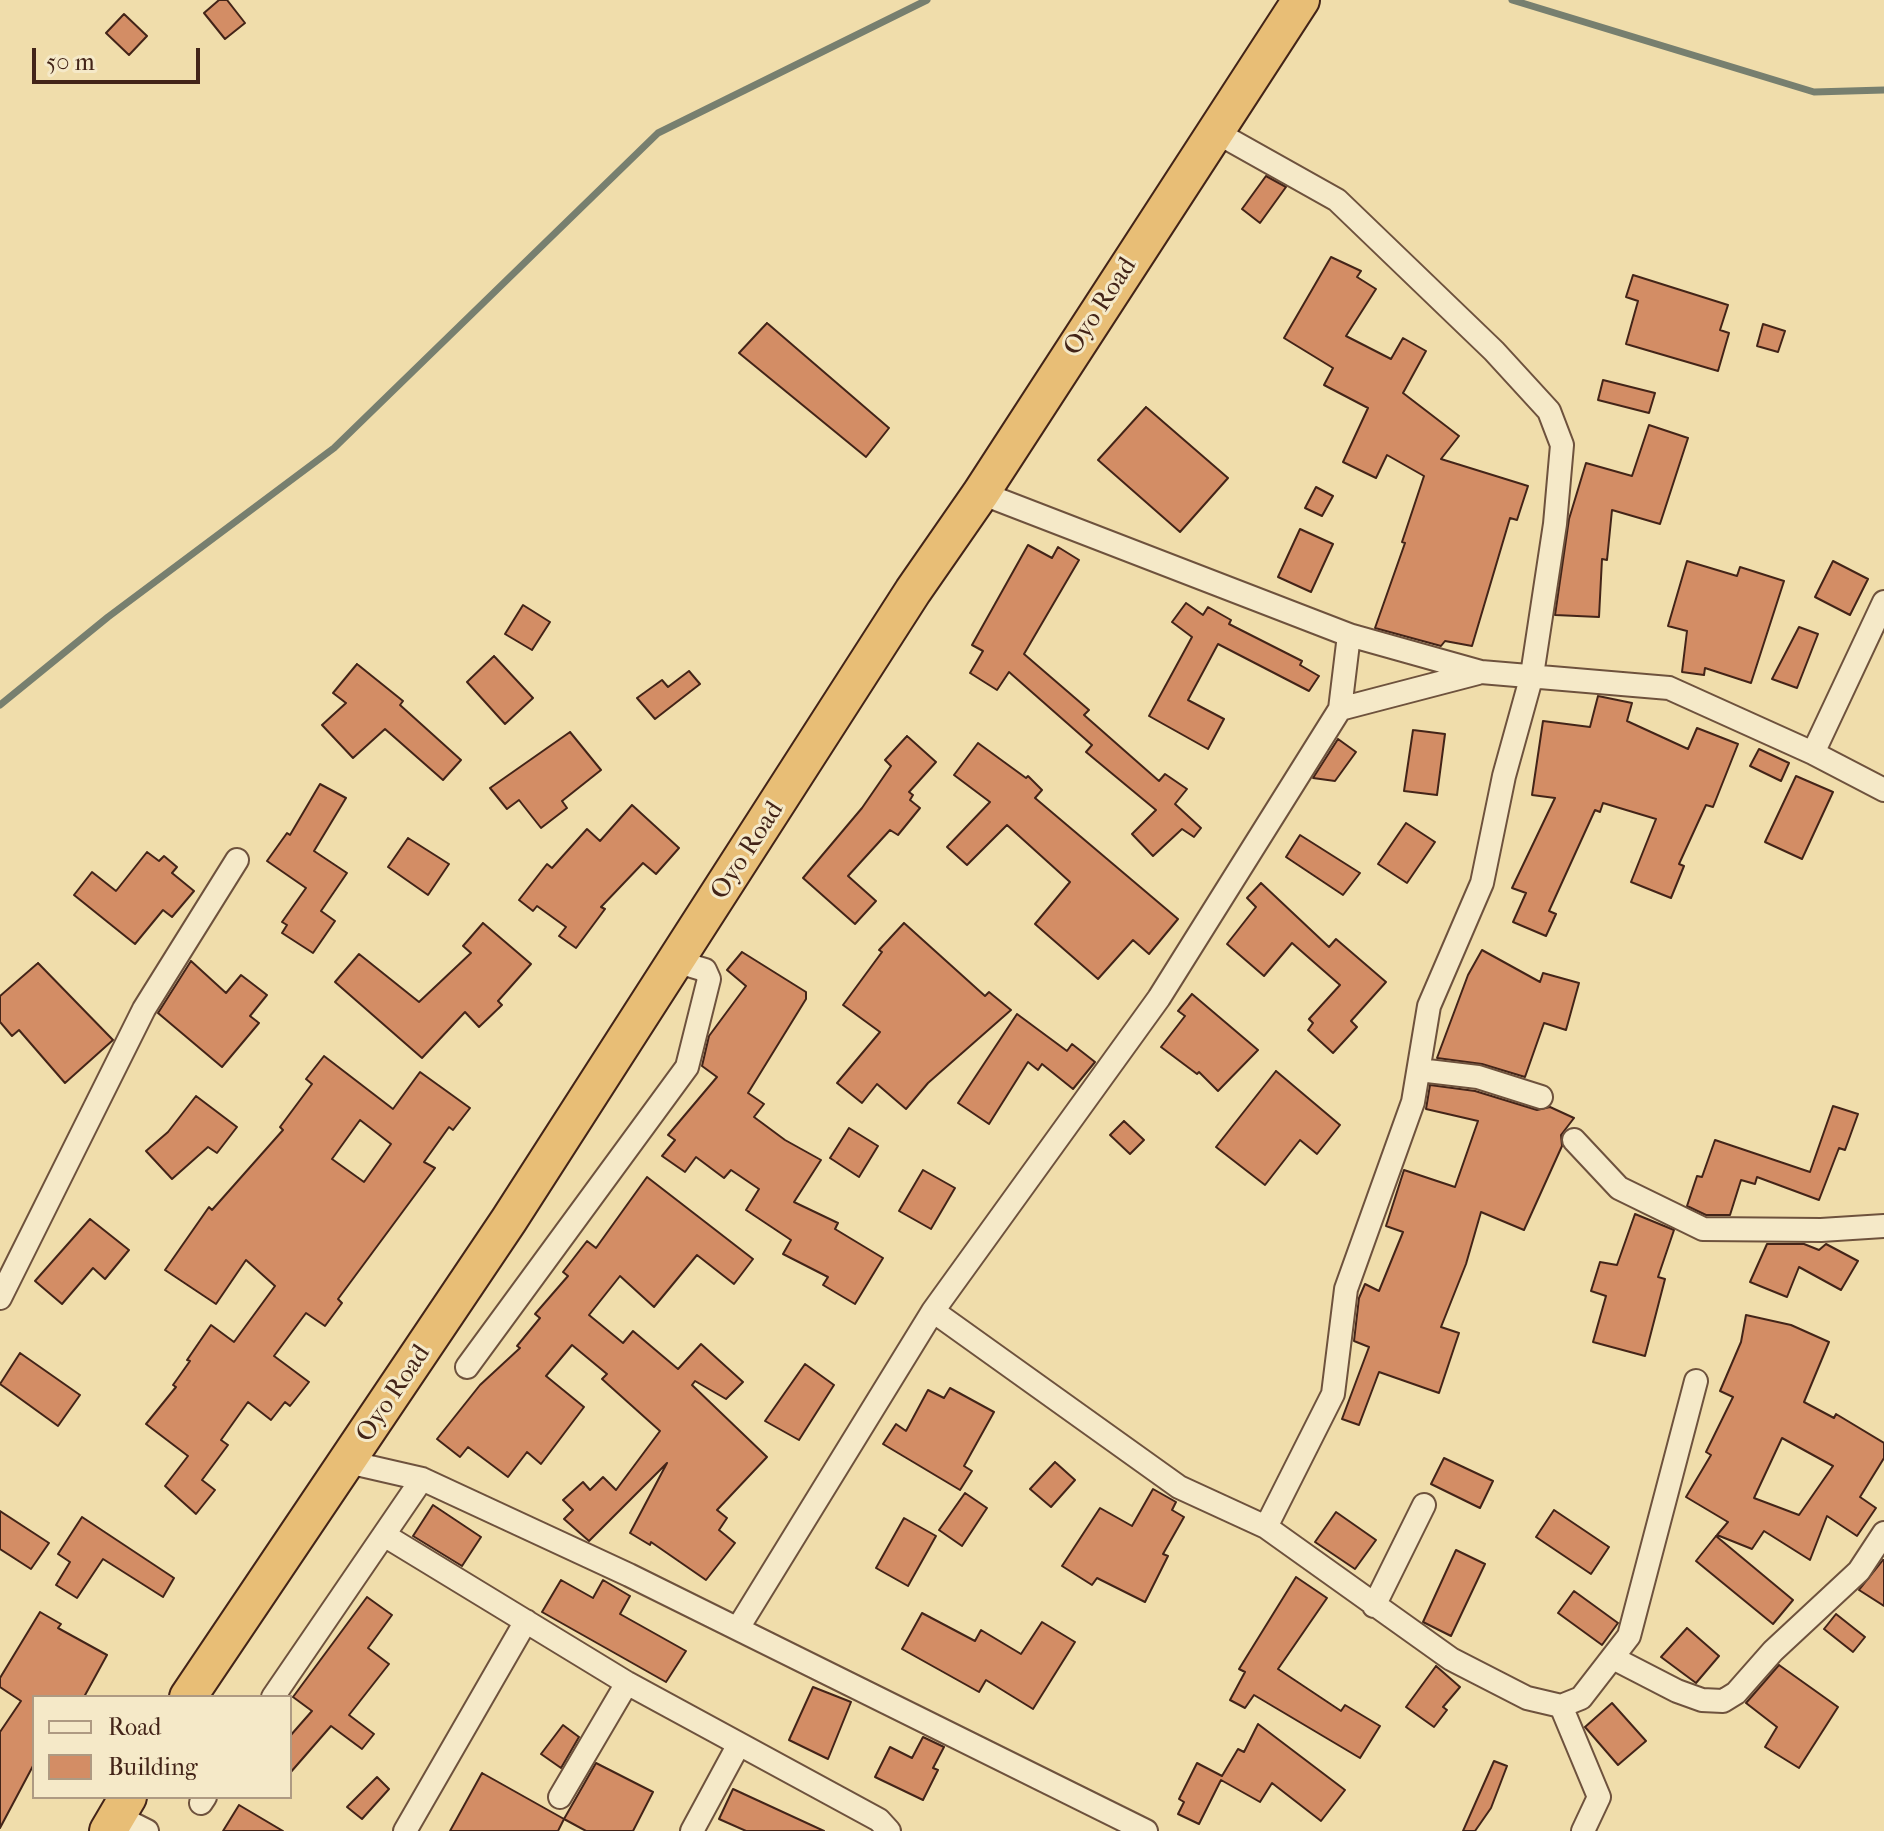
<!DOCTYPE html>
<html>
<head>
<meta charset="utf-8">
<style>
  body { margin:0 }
  #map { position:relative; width:1884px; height:1831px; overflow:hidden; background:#f0ddab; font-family:"IM FELL French Canon",serif }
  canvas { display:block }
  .legend { position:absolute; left:32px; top:1695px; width:260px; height:104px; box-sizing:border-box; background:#f5e9c8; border:2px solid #ae9a82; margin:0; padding:10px 14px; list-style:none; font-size:24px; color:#432418 }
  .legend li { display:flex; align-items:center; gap:16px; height:40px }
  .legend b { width:40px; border:2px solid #ae9a82 }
  .scale { position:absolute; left:32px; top:48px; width:168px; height:36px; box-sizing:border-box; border:4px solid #432418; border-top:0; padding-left:10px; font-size:24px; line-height:28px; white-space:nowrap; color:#432418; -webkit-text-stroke:6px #f5e9c8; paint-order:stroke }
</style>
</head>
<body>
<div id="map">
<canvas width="1884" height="1831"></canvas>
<ul class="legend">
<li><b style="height:10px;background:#f5e9c8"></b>Road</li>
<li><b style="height:22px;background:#d38d65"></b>Building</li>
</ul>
<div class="scale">50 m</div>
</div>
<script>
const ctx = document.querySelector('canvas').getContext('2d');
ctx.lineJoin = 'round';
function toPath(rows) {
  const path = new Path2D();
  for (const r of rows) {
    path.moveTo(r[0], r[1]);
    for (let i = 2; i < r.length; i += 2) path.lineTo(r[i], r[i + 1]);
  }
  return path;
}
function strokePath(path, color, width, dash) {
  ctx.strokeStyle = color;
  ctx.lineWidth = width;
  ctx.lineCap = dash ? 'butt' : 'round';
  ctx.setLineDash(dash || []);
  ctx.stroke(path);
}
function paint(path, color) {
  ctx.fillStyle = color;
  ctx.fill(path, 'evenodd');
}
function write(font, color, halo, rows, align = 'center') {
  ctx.font = font + ' "IM FELL French Canon",serif';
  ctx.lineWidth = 6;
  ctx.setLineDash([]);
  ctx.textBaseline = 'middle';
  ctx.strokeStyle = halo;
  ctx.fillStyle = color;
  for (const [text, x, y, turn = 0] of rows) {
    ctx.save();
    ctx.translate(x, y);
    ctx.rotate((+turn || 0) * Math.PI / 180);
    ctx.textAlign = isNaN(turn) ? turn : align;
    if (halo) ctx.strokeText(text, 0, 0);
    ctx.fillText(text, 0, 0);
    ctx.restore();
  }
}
strokePath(toPath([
  [1512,0,1814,92,1884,90],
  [0,705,108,617,334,448,658,133,927,0]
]), '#777f6f', 7);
const building = toPath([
  [219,0,227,0,245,23,225,39,204,13,219,0],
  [124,14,147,36,129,55,106,33,124,14],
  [1266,176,1286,187,1260,223,1242,209,1266,176],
  [1331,257,1361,271,1357,277,1376,289,1346,336,1391,359,1403,338,1426,351,1403,393,1459,436,1441,459,1528,486,1517,520,1510,518,1472,646,1445,641,1441,646,1375,628,1405,543,1402,542,1424,476,1387,455,1376,478,1343,462,1368,408,1324,385,1333,368,1284,338,1331,257],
  [1633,275,1728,305,1720,330,1729,333,1718,371,1626,344,1638,301,1626,297,1633,275],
  [767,323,889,428,866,457,739,353,767,323],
  [1763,324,1785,331,1778,352,1757,346,1763,324],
  [1603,380,1655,393,1649,413,1598,400,1603,380],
  [1146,407,1228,478,1180,532,1098,460,1146,407],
  [1649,425,1688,438,1660,524,1612,510,1607,560,1602,559,1599,617,1555,615,1569,519,1586,463,1632,476,1649,425],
  [1316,487,1333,496,1322,516,1305,508,1316,487],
  [1300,529,1333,544,1311,592,1278,577,1300,529],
  [1028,545,1052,558,1058,547,1079,560,1024,654,1089,710,1084,715,1159,781,1165,774,1187,789,1175,804,1201,828,1194,837,1182,829,1153,856,1132,834,1156,810,1086,752,1092,745,1009,672,997,690,970,673,983,651,972,645,1028,545],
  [1687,561,1737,576,1740,567,1784,581,1751,683,1705,668,1704,675,1682,672,1687,631,1668,626,1687,561],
  [1833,561,1868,579,1850,615,1815,597,1833,561],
  [1186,603,1203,615,1208,607,1231,620,1229,624,1302,661,1300,665,1319,676,1309,691,1218,644,1188,700,1224,719,1208,749,1149,716,1192,637,1172,622,1186,603],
  [523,605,550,622,532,650,505,634,523,605],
  [1799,627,1818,634,1797,688,1772,679,1799,627],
  [494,656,533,698,505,724,467,682,494,656],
  [357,664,403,701,400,705,461,760,443,780,385,729,353,758,322,725,346,703,333,693,357,664],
  [689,671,700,684,655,719,637,698,662,680,668,687,689,671],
  [1598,696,1632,703,1627,721,1688,749,1697,728,1738,744,1713,807,1706,805,1679,864,1684,866,1671,898,1631,882,1656,819,1603,803,1600,812,1595,810,1549,911,1556,914,1546,936,1513,922,1526,893,1512,888,1555,798,1532,795,1543,721,1590,727,1598,696],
  [1413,730,1445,734,1437,795,1404,791,1413,730],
  [570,732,601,770,562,801,567,808,541,828,519,800,507,809,490,788,570,732],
  [907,736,936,762,909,792,913,795,910,800,920,808,898,835,890,830,848,876,876,901,855,924,803,878,862,808,891,766,885,760,907,736],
  [1338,739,1356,752,1335,781,1313,778,1338,739],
  [978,743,1026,778,1028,776,1042,790,1035,798,1178,919,1149,954,1133,940,1098,979,1035,924,1070,882,1007,825,967,865,947,847,990,802,954,775,978,743],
  [1759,749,1789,763,1781,781,1750,766,1759,749],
  [1796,776,1833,792,1802,859,1765,842,1796,776],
  [320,784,346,798,314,851,347,873,321,911,335,921,313,953,282,933,287,925,282,922,306,888,267,861,287,833,290,835,320,784],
  [632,805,679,848,656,874,643,863,601,907,605,909,576,948,559,936,566,927,537,906,533,911,519,900,547,864,552,868,587,829,600,841,632,805],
  [1406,823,1435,842,1407,883,1378,864,1406,823],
  [1300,835,1360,873,1343,895,1286,857,1300,835],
  [408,838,449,864,428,895,388,867,408,838],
  [147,852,159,861,164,856,177,867,172,873,194,891,172,917,163,910,135,944,74,895,92,872,116,891,147,852],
  [1261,883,1329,947,1336,939,1386,982,1351,1021,1357,1027,1333,1053,1308,1030,1313,1023,1309,1019,1340,985,1292,943,1264,976,1227,944,1256,907,1247,898,1261,883],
  [483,923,531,964,498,1001,502,1005,479,1027,465,1012,422,1058,335,982,359,954,419,1002,471,953,463,946,483,923],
  [904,923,985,996,989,992,1011,1010,928,1083,906,1109,877,1084,862,1103,837,1083,880,1032,843,1005,882,952,879,950,904,923],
  [1482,950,1540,982,1543,973,1579,983,1566,1030,1544,1023,1525,1077,1482,1064,1437,1058,1468,975,1482,950],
  [742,952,806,992,806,999,748,1093,764,1104,754,1117,785,1140,821,1160,794,1202,838,1223,835,1229,883,1258,855,1304,823,1285,828,1277,783,1254,791,1240,746,1210,759,1189,731,1170,724,1178,696,1157,685,1172,662,1156,675,1140,668,1135,717,1077,702,1066,709,1036,746,986,727,970,742,952],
  [191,961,226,993,241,975,267,995,250,1016,259,1023,222,1067,158,1013,191,961],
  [38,963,113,1040,65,1083,19,1030,12,1036,0,1022,0,996,38,963],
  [1192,994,1258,1050,1218,1091,1199,1072,1197,1074,1161,1047,1185,1016,1178,1011,1192,994],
  [1017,1014,1067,1051,1072,1044,1095,1062,1073,1089,1042,1064,1038,1070,1028,1062,989,1124,958,1103,1017,1014],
  [324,1056,393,1109,420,1072,470,1108,453,1130,449,1127,424,1162,435,1168,338,1299,342,1303,325,1326,306,1313,274,1356,309,1382,290,1406,285,1402,271,1420,248,1402,221,1440,228,1445,202,1480,215,1490,196,1514,165,1486,188,1456,146,1424,176,1387,173,1385,190,1361,187,1360,211,1325,234,1342,275,1286,246,1260,216,1304,165,1270,209,1207,212,1210,283,1130,280,1127,312,1084,306,1079,324,1056],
  [360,1120,391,1144,364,1182,332,1159,360,1120],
  [1276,1071,1340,1125,1317,1154,1300,1140,1265,1185,1216,1147,1276,1071],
  [1430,1085,1475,1091,1537,1110,1550,1107,1574,1118,1561,1135,1562,1146,1524,1230,1481,1212,1466,1264,1441,1327,1459,1333,1439,1393,1379,1372,1359,1425,1342,1419,1369,1347,1354,1341,1359,1298,1365,1284,1379,1291,1403,1232,1386,1226,1404,1170,1455,1187,1478,1121,1426,1109,1430,1085],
  [196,1096,237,1127,217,1153,208,1147,172,1179,146,1151,168,1132,196,1096],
  [1833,1106,1858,1114,1845,1150,1839,1148,1819,1200,1757,1177,1755,1184,1741,1180,1730,1215,1706,1215,1687,1206,1697,1176,1702,1177,1715,1140,1810,1172,1833,1106],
  [1124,1121,1144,1140,1130,1154,1110,1135,1124,1121],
  [849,1128,878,1146,859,1177,830,1158,849,1128],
  [923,1170,955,1188,931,1229,899,1211,923,1170],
  [647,1177,753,1259,734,1284,697,1255,654,1307,620,1276,589,1315,623,1343,633,1331,678,1369,701,1344,743,1382,726,1399,695,1381,692,1385,767,1457,717,1510,727,1518,719,1530,735,1543,706,1580,651,1542,650,1545,630,1533,667,1463,589,1541,564,1519,573,1510,563,1500,583,1482,590,1490,603,1477,616,1490,660,1431,602,1379,607,1374,572,1345,546,1376,584,1407,541,1464,527,1452,508,1477,468,1447,460,1457,437,1439,480,1385,520,1348,517,1346,540,1318,535,1314,568,1276,563,1272,587,1241,596,1248,647,1177],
  [1635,1214,1674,1230,1658,1277,1665,1279,1645,1356,1593,1342,1606,1296,1591,1291,1600,1262,1617,1265,1635,1214],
  [90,1219,129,1250,105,1279,93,1268,62,1304,35,1281,90,1219],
  [1767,1244,1804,1244,1819,1250,1826,1244,1858,1261,1841,1290,1799,1267,1787,1297,1750,1282,1767,1244],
  [1746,1315,1791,1325,1829,1342,1804,1402,1834,1418,1836,1414,1884,1443,1884,1458,1860,1497,1876,1508,1857,1536,1827,1516,1810,1560,1764,1531,1752,1549,1717,1535,1728,1522,1686,1497,1711,1455,1706,1452,1733,1397,1720,1391,1741,1342,1746,1315],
  [1782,1438,1833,1466,1799,1515,1754,1498,1782,1438],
  [20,1353,80,1395,58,1426,0,1384,20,1353],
  [805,1364,834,1385,799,1440,765,1421,805,1364],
  [950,1388,994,1412,964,1466,972,1471,960,1490,883,1444,896,1424,906,1431,928,1390,944,1398,950,1388],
  [1444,1458,1493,1481,1480,1508,1431,1484,1444,1458],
  [1055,1462,1075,1480,1051,1507,1030,1489,1055,1462],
  [1153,1489,1176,1502,1172,1510,1184,1517,1163,1554,1168,1556,1145,1602,1097,1578,1092,1585,1062,1566,1100,1508,1132,1526,1153,1489],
  [965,1493,987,1508,962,1546,939,1530,965,1493],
  [433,1505,481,1537,462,1566,413,1536,433,1505],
  [1554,1510,1609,1547,1591,1574,1536,1537,1554,1510],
  [0,1511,49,1543,31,1569,0,1549,0,1511],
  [1336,1512,1376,1540,1355,1569,1315,1542,1336,1512],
  [82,1517,174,1578,163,1597,103,1559,77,1598,56,1585,70,1562,58,1554,82,1517],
  [904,1518,936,1536,908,1586,876,1568,904,1518],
  [1716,1536,1793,1600,1773,1624,1696,1561,1716,1536],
  [1456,1550,1485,1564,1451,1636,1423,1622,1456,1550],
  [1883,1560,1884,1560,1884,1606,1859,1590,1883,1560],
  [1296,1577,1327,1598,1278,1669,1341,1711,1345,1705,1380,1726,1360,1758,1254,1695,1245,1708,1230,1700,1245,1672,1239,1669,1296,1577],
  [561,1580,593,1598,603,1580,630,1596,620,1614,686,1651,666,1682,542,1612,561,1580],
  [1574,1591,1618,1623,1602,1645,1558,1613,1574,1591],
  [367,1597,392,1615,368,1648,389,1664,349,1715,374,1734,362,1749,331,1726,290,1773,290,1736,312,1711,293,1697,367,1597],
  [40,1612,61,1624,58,1628,107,1655,84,1697,34,1697,34,1764,0,1828,0,1732,21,1701,0,1687,0,1678,40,1612],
  [922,1613,975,1641,981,1630,1021,1654,1042,1622,1075,1642,1033,1709,986,1680,979,1692,902,1649,922,1613],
  [1836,1614,1865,1637,1853,1652,1824,1629,1836,1614],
  [1687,1628,1719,1656,1696,1683,1661,1657,1687,1628],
  [1779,1665,1838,1707,1799,1768,1765,1747,1777,1727,1746,1703,1779,1665],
  [1436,1666,1460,1687,1443,1707,1447,1710,1434,1727,1406,1707,1436,1666],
  [813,1687,851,1702,828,1759,789,1740,813,1687],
  [1612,1703,1646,1741,1618,1765,1585,1727,1612,1703],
  [1258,1724,1345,1790,1321,1821,1272,1783,1260,1802,1221,1780,1199,1824,1178,1814,1184,1802,1179,1799,1197,1763,1222,1776,1238,1749,1244,1752,1258,1724],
  [563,1725,579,1737,561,1768,541,1754,563,1725],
  [923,1737,944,1747,933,1768,938,1770,923,1800,875,1777,890,1747,912,1758,923,1737],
  [1494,1761,1507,1766,1491,1808,1475,1831,1463,1831,1494,1761],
  [596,1763,653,1792,633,1831,586,1831,564,1819,596,1763],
  [482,1773,564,1819,558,1831,450,1831,482,1773],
  [377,1777,389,1789,362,1819,347,1807,377,1777],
  [733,1789,824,1831,746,1831,719,1819,733,1789],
  [239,1805,283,1831,223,1831,239,1805]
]);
paint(building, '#d38d65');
strokePath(building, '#432418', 2);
const minor = toPath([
  [1214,131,1337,200,1494,351,1549,411,1562,445,1555,524,1532,675,1504,776,1482,883,1429,1006,1413,1102,1346,1289,1333,1394,1266,1527],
  [981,493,1349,635,1481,672,1669,688,1813,753,1884,790],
  [1340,709,1478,673],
  [1813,753,1884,602],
  [1419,1070,1478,1077,1541,1097],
  [1574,1140,1619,1188,1703,1229,1821,1230,1884,1226],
  [0,1298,144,1009,237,860],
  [933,1311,1179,1487,1266,1527,1451,1659,1527,1698,1561,1706,1581,1698,1629,1636,1696,1381],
  [467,1367,687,1067,709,979,705,970,675,961],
  [348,1462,422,1479,629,1575,1146,1831],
  [384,1535,627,1683,879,1820,889,1831],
  [1374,1606,1424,1505],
  [738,1628,933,1311,1159,998,1340,709,1349,635],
  [1613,1658,1677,1691,1702,1700,1723,1701,1736,1693,1773,1651,1859,1571,1884,1533],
  [273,1697,422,1479],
  [1561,1706,1599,1797,1583,1831],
  [560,1797,627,1683],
  [201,1803,205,1797],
  [117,1816,147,1831],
  [405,1831,526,1621],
  [692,1831,739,1744]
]);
const trunk = toPath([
  [188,1697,509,1220,913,591,981,493,1301,0],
  [108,1831,128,1797]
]);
strokePath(minor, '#6e523d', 26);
strokePath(trunk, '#432418', 40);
strokePath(minor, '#f5e9c8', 22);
strokePath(trunk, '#e8be76', 36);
write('26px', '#432418', '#f5e9c8', [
  ["Oyo Road",1101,307,-57],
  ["Oyo Road",748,851,-57],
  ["Oyo Road",394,1394,-56]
]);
</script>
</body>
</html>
